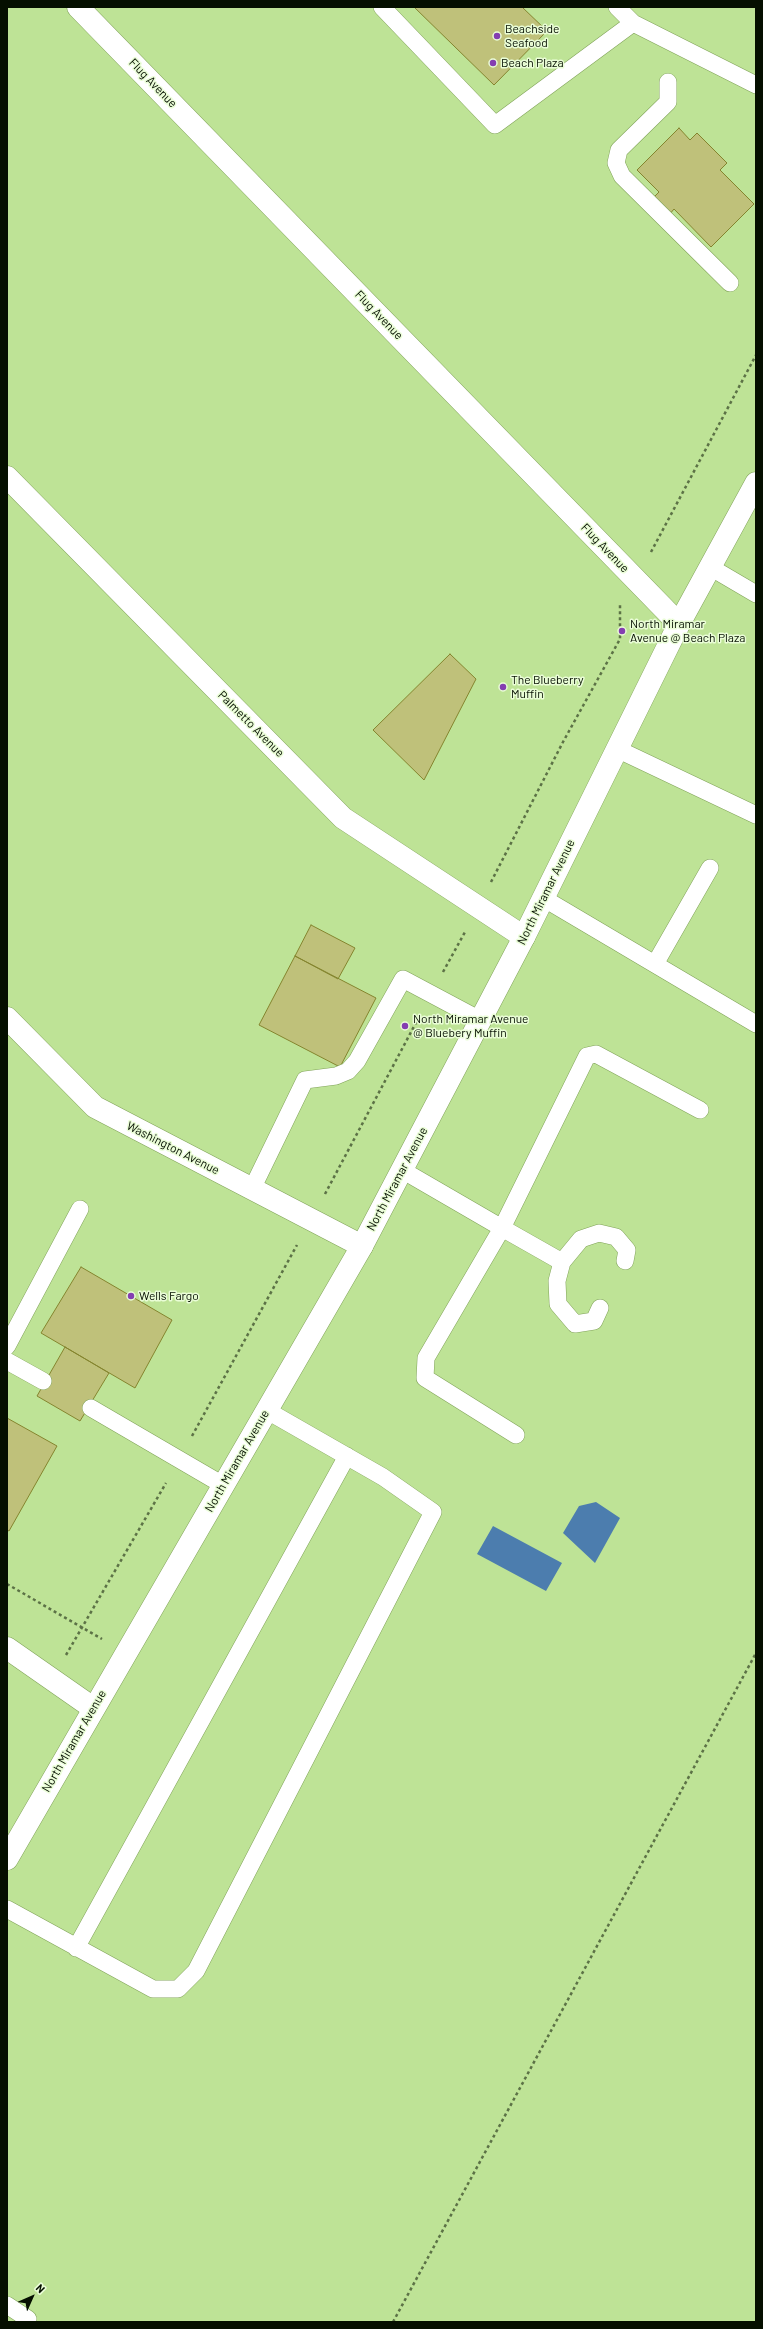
<!DOCTYPE html>
<html>
<head>
<meta charset="utf-8">
<style>
  body { margin:0 }
  #map { position:relative; width:763px; height:2329px; overflow:hidden; background:#bee396; font-family:Barlow,sans-serif }
  canvas { display:block }
  .frame { position:absolute; inset:0; border:8px solid #050f00; pointer-events:none }
  .north { position:absolute; left:12px; top:2277px; width:40px; height:40px; -webkit-text-stroke:3px #eafdd7; paint-order:stroke; rotate:45deg; font-size:11px; font-weight:700; line-height:16px; text-align:center; color:#050f00 }
  .north::after { content:''; display:block; margin:auto; width:14px; height:18px; background:#050f00; clip-path:polygon(50% 0,100% 100%,50% 72%,0 100%) }
</style>
</head>
<body>
<div id="map">
<canvas width="763" height="2329"></canvas>
<div class="frame"></div>
<div class="north">N</div>
</div>
<script>
const ctx = document.querySelector('canvas').getContext('2d');
ctx.lineJoin = 'round';
function paint(path, color) {
  ctx.fillStyle = color;
  ctx.fill(path, 'evenodd');
}
function toPath(rows) {
  const path = new Path2D();
  for (const r of rows) {
    path.moveTo(r[0], r[1]);
    for (let i = 2; i < r.length; i += 2) path.lineTo(r[i], r[i + 1]);
  }
  return path;
}
function strokePath(path, color, width, dash) {
  ctx.strokeStyle = color;
  ctx.lineWidth = width;
  ctx.lineCap = dash ? 'butt' : 'round';
  ctx.setLineDash(dash || []);
  ctx.stroke(path);
}
function write(font, color, halo, rows, align = 'center') {
  ctx.font = font + ' Barlow,sans-serif';
  ctx.lineWidth = 3;
  ctx.setLineDash([]);
  ctx.textBaseline = 'middle';
  ctx.strokeStyle = halo;
  ctx.fillStyle = color;
  for (const [text, x, y, turn = 0] of rows) {
    ctx.save();
    ctx.translate(x, y);
    ctx.rotate((+turn || 0) * Math.PI / 180);
    ctx.textAlign = isNaN(turn) ? turn : align;
    if (halo) ctx.strokeText(text, 0, 0);
    ctx.fillText(text, 0, 0);
    ctx.restore();
  }
}
paint(toPath([
  [596,1502,620,1518,595,1563,563,1533,579,1506],
  [493,1526,562,1563,546,1591,477,1554]
]), '#4c7dae');
const building = toPath([
  [414,7,522,7,547,31,494,85,414,7],
  [679,128,690,140,697,133,727,163,720,170,754,204,711,247,674,209,669,215,652,199,659,192,637,170,679,128],
  [450,654,476,679,424,780,373,730,450,654],
  [311,925,355,948,338,979,295,956,311,925],
  [295,956,376,998,340,1067,259,1025,295,956],
  [81,1267,172,1320,135,1388,41,1333,81,1267],
  [65,1347,109,1373,80,1421,37,1396,65,1347],
  [7,1418,57,1446,9,1531,7,1530,7,1418]
]);
paint(building, '#bfc17a');
strokePath(building, '#84842e', 1);
const lane = toPath([
  [382,7,495,125,633,23],
  [617,7,633,23,756,85],
  [668,82,668,102,619,150,616,163,622,176,730,283],
  [710,567,756,594],
  [617,749,756,815],
  [543,898,756,1024],
  [655,964,710,868],
  [402,1170,502,1228,587,1056,596,1054,700,1110],
  [252,1189,305,1080,336,1076,348,1071,357,1061,403,979,480,1020],
  [562,1262,581,1239,599,1233,616,1237,627,1250,625,1261],
  [7,1346,80,1209],
  [7,1361,43,1381],
  [91,1408,223,1485],
  [516,1435,425,1378,426,1358,502,1228,562,1262,557,1281,558,1304,575,1324,594,1321,600,1308],
  [7,1909,153,1989,178,1989,196,1971,433,1512,383,1477,266,1410],
  [76,1948,347,1456],
  [7,2305,28,2319]
]);
const street = toPath([
  [78,7,679,624],
  [7,477,343,818,524,937],
  [7,1018,95,1107,362,1246],
  [7,1648,93,1708]
]);
const primary = toPath([
  [7,1859,362,1246,524,937,679,624,756,483]
]);
strokePath(lane, '#80a359', 18);
strokePath(street, '#80a359', 23);
strokePath(primary, '#80a359', 23);
strokePath(toPath([
  [651,552,756,355],
  [491,882,563,742,620,639,620,605],
  [443,972,465,932],
  [325,1194,419,1017],
  [192,1436,297,1245],
  [7,1584,102,1639],
  [66,1655,166,1483],
  [393,2322,756,1653]
]), '#5c7246', 2.5, [3, 3]);
strokePath(lane, '#fff', 17);
strokePath(street, '#fff', 22);
strokePath(primary, '#fff', 22);
for (const [x, y, r, color] of [
  [497,36,4,"#843eb1"],
  [493,63,4,"#843eb1"],
  [622,631,4,"#843eb1"],
  [503,687,4,"#843eb1"],
  [405,1026,4,"#843eb1"],
  [131,1296,4,"#843eb1"]
]) {
  const dot = new Path2D();
  dot.arc(x, y, r, 0, 2 * Math.PI);
  ctx.fillStyle = color;
  ctx.fill(dot);
  strokePath(dot, '#eafdd7', 1.5);
}
write('12px', '#050f00', '#eafdd7', [
  ["Beachside",505,29],
  ["Seafood",505,43],
  ["Beach Plaza",501,63],
  ["North Miramar",630,624],
  ["Avenue @ Beach Plaza",630,638],
  ["The Blueberry",511,680],
  ["Muffin",511,694],
  ["North Miramar Avenue",413,1019],
  ["@ Bluebery Muffin",413,1033],
  ["Wells Fargo",139,1296]
], 'left');
write('12px', '#050f00', '#eafdd7', [
  ["Flug Avenue",153,83,46],
  ["Flug Avenue",379,315,46],
  ["Flug Avenue",605,548,46],
  ["Palmetto Avenue",251,724,45],
  ["North Miramar Avenue",546,892,-64],
  ["Washington Avenue",173,1148,27],
  ["North Miramar Avenue",397,1179,-62],
  ["North Miramar Avenue",237,1461,-60],
  ["North Miramar Avenue",74,1741,-60]
]);
</script>
</body>
</html>
